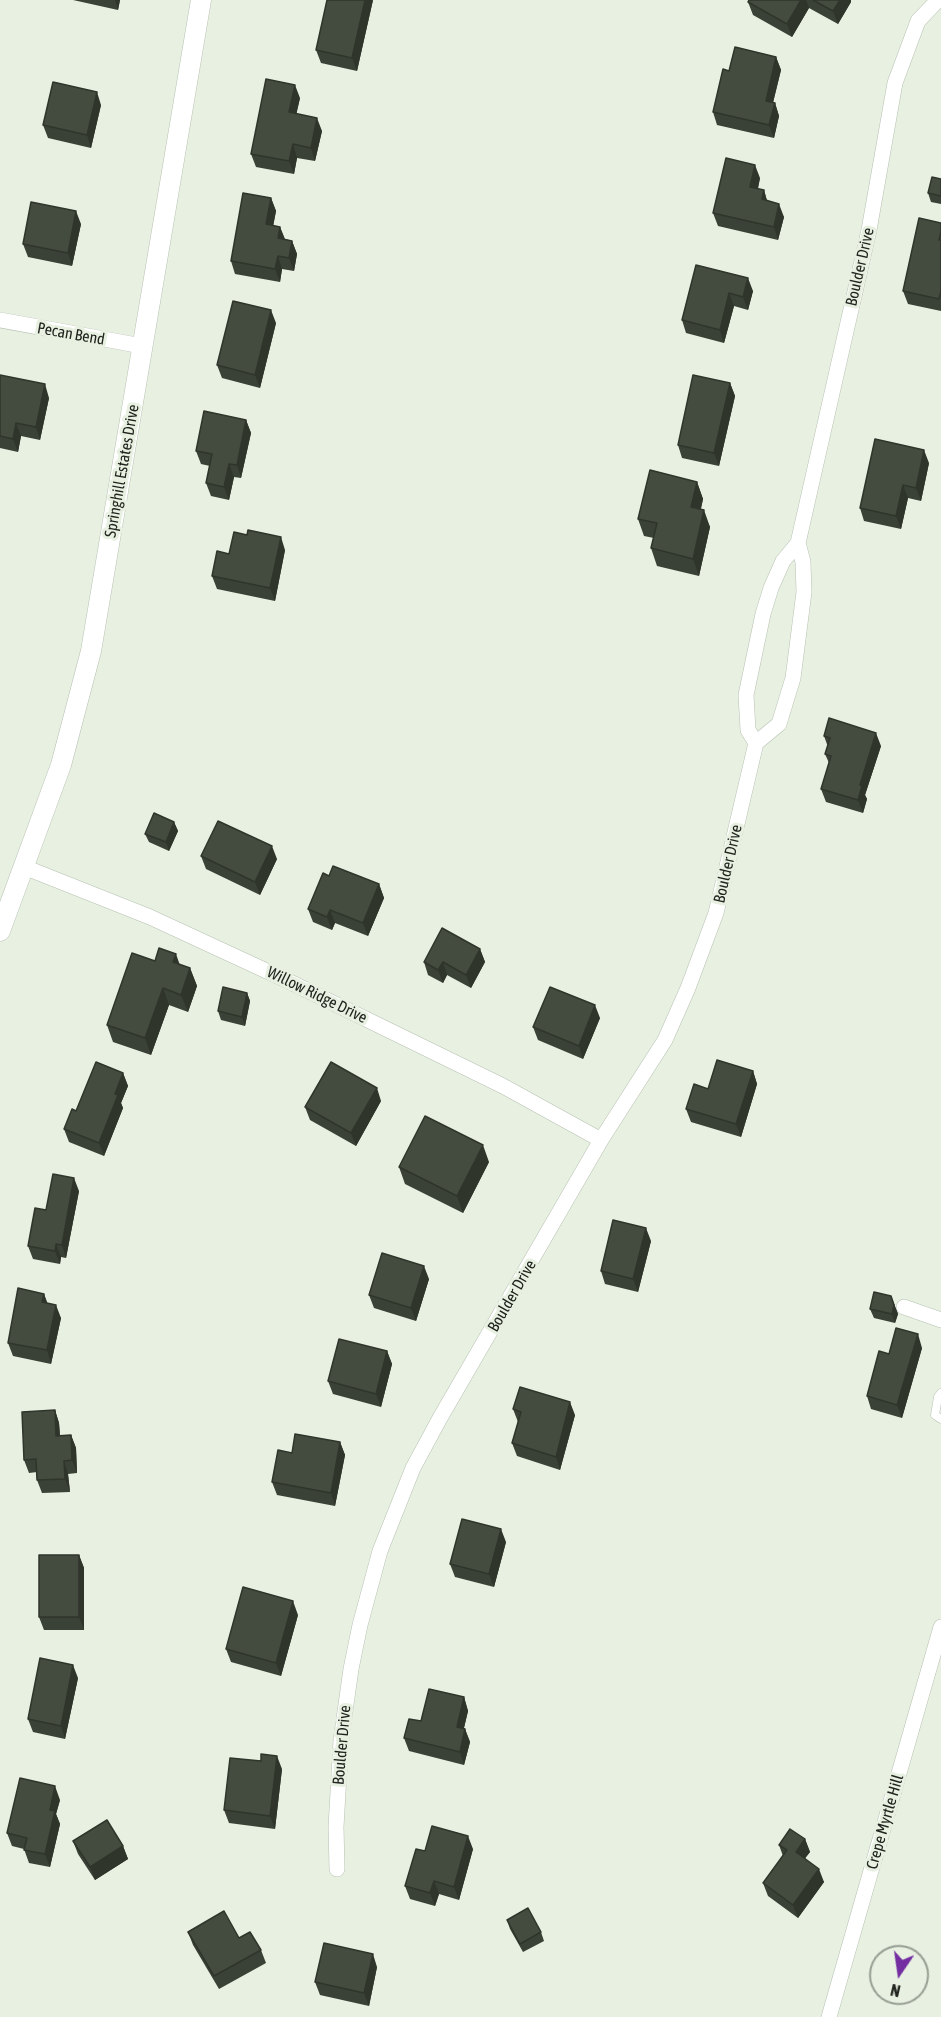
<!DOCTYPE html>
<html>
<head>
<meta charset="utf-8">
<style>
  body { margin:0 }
  #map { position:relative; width:941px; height:2017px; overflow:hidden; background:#e7f0e1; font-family:"Asap Condensed",sans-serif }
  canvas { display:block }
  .north { position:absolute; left:869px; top:1945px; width:60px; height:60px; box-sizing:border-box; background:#e7f0e1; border:2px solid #989e93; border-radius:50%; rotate:193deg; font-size:16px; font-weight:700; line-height:24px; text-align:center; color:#21241e }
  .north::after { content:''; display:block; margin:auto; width:21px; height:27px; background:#742ea2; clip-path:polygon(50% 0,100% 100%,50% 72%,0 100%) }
</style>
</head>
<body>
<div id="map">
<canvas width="941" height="2017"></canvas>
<div class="north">N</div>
</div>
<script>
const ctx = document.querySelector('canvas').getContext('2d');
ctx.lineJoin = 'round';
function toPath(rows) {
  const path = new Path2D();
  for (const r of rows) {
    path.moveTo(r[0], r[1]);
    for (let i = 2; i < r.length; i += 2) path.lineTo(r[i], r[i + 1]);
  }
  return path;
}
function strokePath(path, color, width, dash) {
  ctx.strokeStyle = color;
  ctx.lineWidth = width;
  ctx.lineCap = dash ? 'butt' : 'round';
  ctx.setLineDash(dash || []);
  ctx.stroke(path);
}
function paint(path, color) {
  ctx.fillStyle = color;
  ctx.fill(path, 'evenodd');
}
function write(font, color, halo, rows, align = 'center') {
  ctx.font = font + ' "Asap Condensed",sans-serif';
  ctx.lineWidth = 6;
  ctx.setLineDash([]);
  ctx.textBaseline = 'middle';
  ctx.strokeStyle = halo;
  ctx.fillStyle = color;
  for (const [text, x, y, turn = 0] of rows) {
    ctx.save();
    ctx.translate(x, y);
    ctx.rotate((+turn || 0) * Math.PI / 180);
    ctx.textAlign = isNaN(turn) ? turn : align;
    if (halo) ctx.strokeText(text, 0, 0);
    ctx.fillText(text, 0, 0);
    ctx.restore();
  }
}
const service = toPath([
  [941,1393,938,1397,935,1415,941,1419]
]);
const minor = toPath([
  [0,320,142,346],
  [756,743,748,730,746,695,763,614,771,588,783,561,798,543,869,230,895,83,918,21,938,0],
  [24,867,150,917,286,980,503,1086,601,1140],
  [904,1307,941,1320],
  [337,1869,336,1827,341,1740,351,1669,360,1625,380,1551,413,1468,440,1418,601,1140,665,1040,688,988,716,913,756,743,779,724,793,678,804,592,803,562,798,543],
  [829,2017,941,1627]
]);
const tertiary = toPath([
  [0,931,61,765,91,651,201,0]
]);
strokePath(service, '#b7c1b2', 9);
strokePath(minor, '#b7c1b2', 16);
strokePath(tertiary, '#b7c1b2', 21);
strokePath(service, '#fff', 8);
strokePath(minor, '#fff', 15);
strokePath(tertiary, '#fff', 20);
paint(toPath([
  [73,0,120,0,118,10],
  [373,0,357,71,321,63,316,50],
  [749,0,851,0,851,2,838,24,809,8,792,37,753,15,748,2],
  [776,57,781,70,773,103,775,103,779,116,774,138,717,125,713,112,729,71],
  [300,98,296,114,322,131,315,161,297,158,294,174,256,167,251,154],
  [101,105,91,148,48,138,43,125],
  [760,178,758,189,764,190,767,201,784,217,778,240,718,226,713,213],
  [941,179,941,204,931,202,928,193],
  [271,198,276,211,273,226,280,227,285,239,292,241,297,254,294,271,282,269,280,282,235,274,231,261],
  [941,223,941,311,908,304,903,291],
  [81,224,72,266,28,257,23,244],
  [696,265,753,291,748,310,734,306,724,343,686,333,682,320],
  [276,323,260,388,222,378,217,365],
  [0,375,49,398,40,440,21,436,18,452,0,448],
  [730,383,735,396,719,466,682,458,678,445],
  [246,420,251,433,241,478,234,477,229,500,211,496,206,483,210,466,201,464,196,451],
  [929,463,921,501,908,498,901,529,864,521,860,508],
  [697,482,703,499,701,509,710,527,699,576,657,566,651,548,654,538,644,536,638,519],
  [285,550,275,601,217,589,212,576,229,554],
  [824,736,881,746,865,795,867,799,863,813,826,802,821,789,829,763,825,754,828,747],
  [174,822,178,831,169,851,149,842,145,834],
  [201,856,277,859,260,895,206,869],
  [329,876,379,884,384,898,368,936,335,923,332,930,313,922,308,909],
  [480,949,485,962,471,988,447,975,443,983,428,975,424,962],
  [155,961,180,965,190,968,197,986,188,1012,169,1005,151,1055,113,1042,107,1025],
  [247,993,250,1001,245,1026,221,1020,218,1011],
  [600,1018,583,1059,538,1040,533,1027],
  [753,1071,757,1084,741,1137,691,1122,686,1109,708,1089],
  [123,1073,128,1086,121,1103,123,1108,104,1156,69,1142,64,1129,76,1111],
  [381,1101,356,1146,310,1120,305,1107],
  [489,1162,463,1213,405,1184,399,1167],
  [79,1191,66,1258,61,1257,60,1264,33,1259,28,1246,46,1210],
  [651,1241,638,1292,605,1284,601,1271],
  [429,1279,416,1321,374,1308,369,1295],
  [44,1294,47,1303,61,1318,51,1364,13,1356,8,1343],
  [891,1296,898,1314,895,1323,874,1318,870,1309],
  [922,1348,902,1418,871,1409,867,1396,889,1354],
  [387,1351,392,1364,381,1407,333,1394,328,1381],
  [513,1409,575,1415,560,1470,517,1456,512,1443,518,1422],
  [55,1410,59,1423,60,1436,71,1435,76,1448,77,1473,68,1474,70,1492,42,1493,37,1480,37,1472,29,1473,24,1460],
  [340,1442,345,1455,335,1506,277,1495,272,1482,292,1453],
  [506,1542,494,1587,455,1577,450,1564],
  [79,1555,84,1568,84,1630,44,1630,39,1617],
  [298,1615,281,1676,231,1662,226,1649],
  [78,1678,65,1739,33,1732,28,1719],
  [464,1697,468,1711,464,1728,465,1729,470,1742,464,1765,409,1751,404,1738,421,1721],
  [282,1769,275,1829,229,1823,224,1810],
  [60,1800,56,1814,60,1824,50,1867,29,1863,24,1849,12,1846,7,1833],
  [805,1839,810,1852,805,1858,824,1882,798,1918,768,1896,763,1883,783,1856,779,1845],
  [73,1841,123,1846,128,1859,95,1880,78,1854],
  [473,1849,459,1900,439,1894,435,1906,410,1899,405,1886,425,1851],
  [507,1920,541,1932,544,1941,523,1952,510,1929],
  [188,1932,239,1938,261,1950,266,1963,219,1989,193,1945],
  [377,1967,369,2006,320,1995,315,1982]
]), '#3a4136');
paint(toPath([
  [115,0,120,0,118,10],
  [365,0,373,0,357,71,352,58],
  [801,0,806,0,809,8,792,37,787,24],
  [840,0,851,0,851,2,838,24,833,11],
  [776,57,781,70,770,114,766,101],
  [295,85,300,98,294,125,289,112],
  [97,92,101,105,91,148,87,135],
  [775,103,779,116,774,138,769,125],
  [317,118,322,131,315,161,311,148],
  [293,144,297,158,294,174,289,161],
  [755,165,760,178,755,200,750,187],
  [764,190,768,204,762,199],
  [271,198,276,211,271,237,266,224],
  [779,204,784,217,778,240,774,227],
  [76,211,81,224,72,266,68,253],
  [280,227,285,240,278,238],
  [292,241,297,254,294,271,289,258],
  [278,256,282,269,280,282,275,269],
  [748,278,753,291,748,310,743,297],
  [729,293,734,306,724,343,720,330],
  [271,310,276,323,260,388,255,375],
  [730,383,735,396,719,466,714,453],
  [45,384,49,398,40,440,36,427],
  [246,420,251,433,241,478,237,465],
  [16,423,21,436,18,452,13,439],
  [924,450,929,463,921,501,916,488],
  [229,464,234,477,229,500,224,487],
  [697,482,703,499,697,524,691,507],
  [903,485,908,498,901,529,896,516],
  [704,510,710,527,699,576,693,559],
  [281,537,285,550,275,601,270,588],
  [876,733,881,746,865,795,867,799,863,813,858,800,860,785],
  [174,822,178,831,169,851,166,842],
  [272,846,277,859,260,895,255,882],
  [379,884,384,898,368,936,363,923],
  [330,910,335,923,332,930,327,917],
  [480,949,485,962,471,988,466,975],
  [176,954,182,971,173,962],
  [443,962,447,975,443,983,438,970],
  [190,968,197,986,188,1012,181,995],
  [163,988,169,1005,151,1055,145,1038],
  [247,993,250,1001,245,1026,242,1017],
  [595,1005,600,1018,583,1059,579,1046],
  [753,1071,757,1084,741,1137,736,1124],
  [123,1073,128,1086,121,1103,123,1108,104,1156,99,1143,115,1094],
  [377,1088,381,1101,356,1146,351,1133],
  [483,1145,489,1162,463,1213,457,1196],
  [74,1178,79,1191,66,1258,62,1245],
  [646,1228,651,1241,638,1292,633,1279],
  [56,1244,61,1257,60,1264,55,1251],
  [424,1266,429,1279,416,1321,411,1308],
  [44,1294,49,1307,42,1302],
  [891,1296,898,1314,895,1323,892,1314],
  [56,1305,61,1318,51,1364,47,1350],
  [918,1334,922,1348,902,1418,897,1405],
  [387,1351,392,1364,381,1407,376,1394],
  [570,1402,575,1415,560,1470,556,1457],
  [55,1410,59,1423,61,1449,56,1436],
  [71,1435,76,1448,77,1473,72,1460],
  [340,1442,345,1455,335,1506,331,1493],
  [64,1461,68,1474,70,1492,65,1479],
  [501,1529,506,1542,494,1587,489,1574],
  [79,1555,84,1568,84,1630,79,1617],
  [293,1601,298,1615,281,1676,276,1663],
  [73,1665,78,1678,65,1739,61,1726],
  [464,1697,468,1711,461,1740,457,1727],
  [465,1729,470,1742,464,1765,460,1752],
  [277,1756,282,1769,275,1829,270,1816],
  [55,1786,60,1800,56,1814,60,1824,50,1867,45,1854,50,1810],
  [468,1836,473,1849,459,1900,454,1887],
  [805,1839,810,1852,800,1865,796,1852],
  [123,1846,128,1859,95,1880,90,1867],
  [819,1869,824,1882,798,1918,793,1905],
  [434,1881,439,1894,435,1906,430,1893],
  [373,1954,377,1967,369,2006,364,1993]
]), '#30352c');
const building = toPath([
  [327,0,365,0,352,58,316,50,327,0],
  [749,0,801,0,787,24,748,2,749,0],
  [813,0,840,0,833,11,813,0],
  [735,47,776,57,766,101,775,103,769,125,713,112,723,69,729,71,735,47],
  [266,79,295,85,289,112,317,118,311,148,293,144,289,161,251,154,266,79],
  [53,82,97,92,87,135,43,125,53,82],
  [726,158,755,165,750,187,764,190,762,199,779,204,774,227,713,213,726,158],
  [932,177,941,179,941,196,928,193,932,177],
  [243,193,271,198,266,224,280,227,278,238,292,241,289,258,278,256,275,269,231,261,243,193],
  [31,202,76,211,68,253,23,244,31,202],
  [919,218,941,223,941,232,939,240,941,240,941,291,939,299,903,291,919,218],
  [696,265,748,278,743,297,729,293,720,330,682,320,696,265],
  [233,301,271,310,255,375,217,365,233,301],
  [0,375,45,384,36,427,16,423,13,439,0,436,0,375],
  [693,375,730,383,714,453,678,445,693,375],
  [204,411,246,420,237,465,229,464,224,487,206,483,212,454,196,451,204,411],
  [875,439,924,450,916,488,903,485,896,516,860,508,875,439],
  [650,470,697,482,691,507,704,510,693,559,651,548,657,523,638,519,650,470],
  [248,530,281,537,270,588,212,576,217,551,229,554,234,532,247,535,248,530],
  [829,718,876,733,860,785,862,786,858,800,821,789,831,756,825,754,830,738,824,736,829,718],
  [154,813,174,822,166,842,145,834,154,813],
  [218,821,272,846,255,882,201,856,218,821],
  [333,866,379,884,363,923,330,910,327,917,308,909,323,873,329,876,333,866],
  [442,928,480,949,466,975,443,962,438,970,424,962,442,928],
  [159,948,176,954,173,962,190,968,181,995,163,988,145,1038,107,1025,132,953,155,961,159,948],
  [223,987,247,993,242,1017,218,1011,223,987],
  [550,987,595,1005,579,1046,533,1027,550,987],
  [717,1060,753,1071,736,1124,686,1109,694,1084,708,1089,717,1060],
  [96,1062,123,1073,115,1094,118,1095,99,1143,64,1129,72,1109,76,1111,96,1062],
  [331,1062,377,1088,351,1133,305,1107,331,1062],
  [425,1116,483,1145,457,1196,399,1167,425,1116],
  [53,1174,74,1178,62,1245,56,1244,55,1251,28,1246,35,1208,46,1210,53,1174],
  [613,1220,646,1228,633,1279,601,1271,613,1220],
  [382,1253,424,1266,411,1308,369,1295,382,1253],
  [18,1288,44,1294,42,1302,56,1305,47,1350,8,1343,18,1288],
  [874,1292,891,1296,894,1305,892,1314,870,1309,874,1292],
  [896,1328,918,1334,897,1405,867,1396,879,1351,889,1354,896,1328],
  [339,1339,387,1351,376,1394,328,1381,339,1339],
  [520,1387,570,1402,556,1457,512,1443,521,1412,513,1409,520,1387],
  [55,1410,56,1436,71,1435,72,1460,64,1461,65,1479,37,1480,36,1459,24,1460,22,1412,55,1410],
  [295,1434,340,1442,331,1493,272,1482,278,1450,292,1453,295,1434],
  [462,1519,501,1529,489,1574,450,1564,462,1519],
  [39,1555,79,1555,79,1617,39,1617,39,1555],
  [243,1587,293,1601,276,1663,226,1649,243,1587],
  [40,1658,73,1665,61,1726,28,1719,40,1658],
  [429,1689,464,1697,457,1727,465,1729,460,1752,404,1738,409,1719,421,1721,429,1689],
  [261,1754,277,1756,270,1816,224,1810,230,1758,261,1761,261,1754],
  [20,1778,55,1786,50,1810,55,1811,45,1854,24,1850,27,1838,7,1833,20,1778],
  [107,1820,123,1846,90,1867,73,1841,107,1820],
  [432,1826,468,1836,454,1887,434,1881,430,1893,405,1886,416,1849,425,1851,432,1826],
  [790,1829,805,1839,796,1852,819,1869,793,1905,763,1883,787,1850,779,1845,790,1829],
  [528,1908,541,1932,520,1944,507,1920,528,1908],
  [224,1911,239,1938,250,1932,261,1950,214,1976,188,1932,224,1911],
  [324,1943,373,1954,364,1993,315,1982,324,1943]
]);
paint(building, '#444c3f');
strokePath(building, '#30352c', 1.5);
write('16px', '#21241e', '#e7f0e1', [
  ["Boulder Drive",860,267,-77],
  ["Pecan Bend",71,334,10],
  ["Springhill Estates Drive",122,471,-80],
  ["Boulder Drive",728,864,-77],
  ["Willow Ridge Drive",317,995,26],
  ["Boulder Drive",512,1296,-60],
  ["Boulder Drive",342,1745,-85],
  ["Crepe Myrtle Hill",885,1822,-74]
]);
</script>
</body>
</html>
